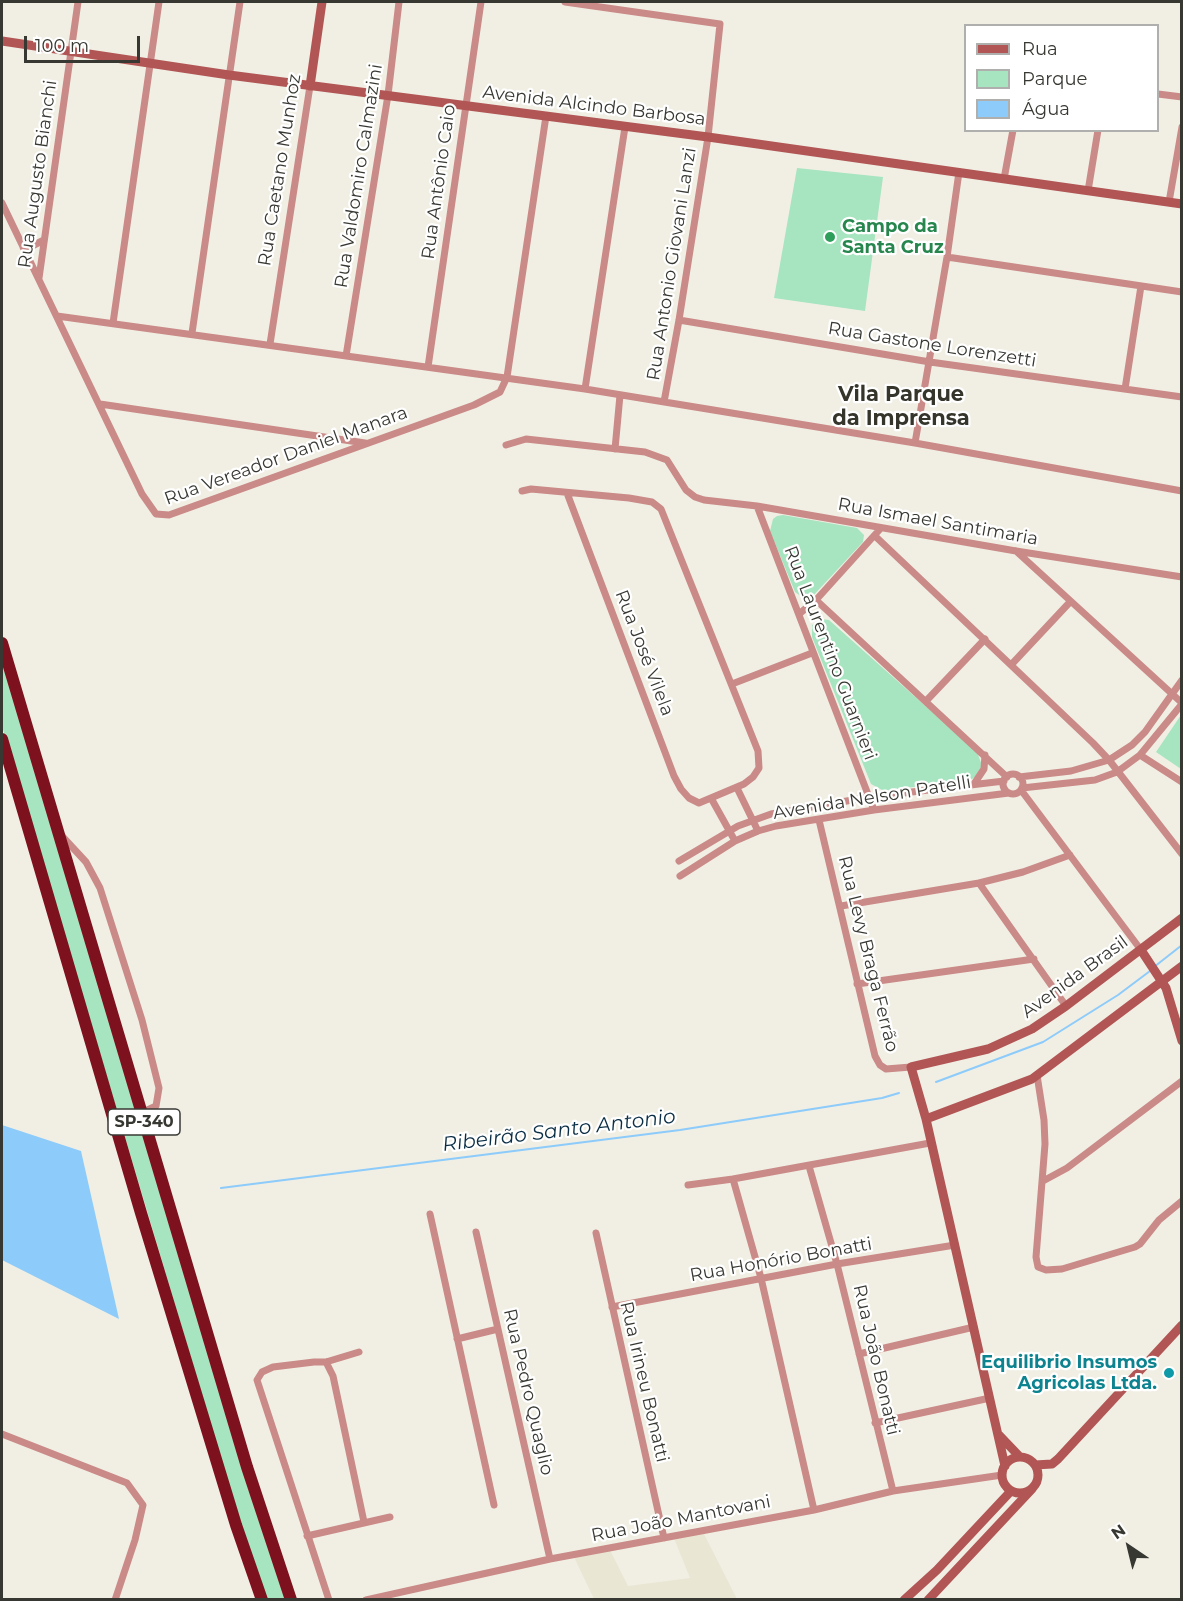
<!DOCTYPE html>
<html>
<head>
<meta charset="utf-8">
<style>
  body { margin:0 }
  #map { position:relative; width:1183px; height:1601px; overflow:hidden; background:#f1efe4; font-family:Montserrat,sans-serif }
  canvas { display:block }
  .frame { position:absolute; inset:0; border:3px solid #383833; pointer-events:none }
  .legend { position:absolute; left:964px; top:24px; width:195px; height:108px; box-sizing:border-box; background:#fff; border:2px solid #afafad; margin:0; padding:8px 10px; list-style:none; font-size:18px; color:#383833 }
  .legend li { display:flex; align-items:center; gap:12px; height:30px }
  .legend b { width:30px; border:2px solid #afafad }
  .north { position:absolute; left:1099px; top:1517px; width:60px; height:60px; -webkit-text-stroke:4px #fff; paint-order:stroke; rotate:325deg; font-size:16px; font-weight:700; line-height:24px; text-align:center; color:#383833 }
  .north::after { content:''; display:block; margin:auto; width:21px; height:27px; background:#383833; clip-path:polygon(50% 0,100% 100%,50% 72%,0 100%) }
  .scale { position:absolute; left:24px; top:36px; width:116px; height:27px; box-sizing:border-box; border:3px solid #383833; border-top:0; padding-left:8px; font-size:18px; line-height:21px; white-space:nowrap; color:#383833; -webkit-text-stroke:4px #fff; paint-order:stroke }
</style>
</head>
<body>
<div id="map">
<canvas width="1183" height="1601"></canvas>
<div class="frame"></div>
<ul class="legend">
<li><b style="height:8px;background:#b15655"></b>Rua</li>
<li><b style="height:16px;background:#a7e4c0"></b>Parque</li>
<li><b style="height:16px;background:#8dcbfa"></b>Água</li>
</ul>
<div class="north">N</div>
<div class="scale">100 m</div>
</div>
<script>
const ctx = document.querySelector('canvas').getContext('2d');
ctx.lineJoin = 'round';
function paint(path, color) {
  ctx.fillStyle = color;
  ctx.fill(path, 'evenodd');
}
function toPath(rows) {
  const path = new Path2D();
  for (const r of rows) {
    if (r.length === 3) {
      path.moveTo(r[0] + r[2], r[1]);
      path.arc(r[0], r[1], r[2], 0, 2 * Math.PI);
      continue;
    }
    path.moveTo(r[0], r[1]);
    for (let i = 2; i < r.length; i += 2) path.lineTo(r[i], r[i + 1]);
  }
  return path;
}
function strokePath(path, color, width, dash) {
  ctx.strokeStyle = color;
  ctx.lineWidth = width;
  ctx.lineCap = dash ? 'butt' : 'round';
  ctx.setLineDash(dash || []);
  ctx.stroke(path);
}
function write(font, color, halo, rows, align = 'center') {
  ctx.font = font + ' Montserrat,sans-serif';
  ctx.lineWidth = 4.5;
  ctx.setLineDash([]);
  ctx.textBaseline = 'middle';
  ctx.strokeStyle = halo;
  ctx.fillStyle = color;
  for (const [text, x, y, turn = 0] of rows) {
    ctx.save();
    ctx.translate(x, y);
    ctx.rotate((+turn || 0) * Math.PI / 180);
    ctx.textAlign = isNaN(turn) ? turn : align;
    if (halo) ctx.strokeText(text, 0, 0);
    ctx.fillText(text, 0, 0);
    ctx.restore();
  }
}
paint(toPath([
  [702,1530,737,1599,594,1599,573,1555,609,1548,628,1586,690,1578,673,1536]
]), '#e9e6d3');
paint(toPath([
  [797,168,883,177,865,311,774,298],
  [783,515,857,528,864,535,863,542,811,598,802,597,795,592,770,531,773,519,777,516],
  [822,619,829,620,977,752,983,768,980,774,972,779,884,791,871,784,812,637,812,625],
  [2,659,287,1599,266,1599,250,1555,2,726],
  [1181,715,1181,769,1156,752]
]), '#a7e4c0');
paint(toPath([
  [2,1125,81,1151,119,1319,2,1260]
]), '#8dcbfa');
strokePath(toPath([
  [1154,967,1182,945],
  [936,1082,1043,1042,1118,995,1150,971],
  [221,1188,680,1130,882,1098,899,1093]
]), '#8dcbfa', 2);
strokePath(toPath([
  [565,2,720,24,708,137,679,320,664,402],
  [1158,94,1182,97],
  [1004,179,1013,130],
  [1088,191,1098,130],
  [1169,202,1182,127],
  [2,203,142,494,156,514,169,515,474,405,500,392,507,377,546,116],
  [23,247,34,245,44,240],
  [947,257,1182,292],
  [39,278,78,2],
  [57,316,585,389,915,443,1182,491],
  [679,320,930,362,1182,397],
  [113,323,159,2],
  [192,333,240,2],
  [270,344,310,86],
  [346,356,388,95,399,2],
  [428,367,481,2],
  [585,389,625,127],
  [1125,389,1141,286],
  [100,404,365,443],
  [915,443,947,257,959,172],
  [506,445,526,439,645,452,667,460,686,490,695,497,704,500,757,506,1016,551,1182,577],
  [615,449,620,395],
  [522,491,531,489,629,498,652,502,661,509,758,751,759,768,753,777,744,784,699,803,689,798,681,789,674,776,567,493],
  [757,506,874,810],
  [875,536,1093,743,1109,760,1182,854],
  [1016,551,1182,703],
  [816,600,1007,777],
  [799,614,816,600,881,528],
  [1011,665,1070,602],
  [732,684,812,653],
  [927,700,985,639],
  [1140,755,1182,782],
  [1013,784,10],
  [1019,777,1071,771,1109,760,1132,745,1145,732,1182,680],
  [974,784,984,769,985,755],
  [737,788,758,831],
  [1022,788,1095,780,1117,772,1140,755,1182,704],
  [1021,790,1141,950],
  [711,798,735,841],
  [819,820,875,1056,880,1065,886,1069,911,1067],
  [61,835,86,862,100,888,142,1020,159,1088,156,1106,141,1113],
  [679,861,738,826,771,814,870,797,1004,781],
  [680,876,735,841,758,831,776,826,874,810,1009,793],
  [979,883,1066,1006],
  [841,906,979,883,1023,872,1070,855],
  [857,984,1034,959],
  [1037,1075,1044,1120,1045,1144,1036,1257,1038,1267,1046,1270,1062,1269,1135,1247,1140,1244,1159,1220,1182,1201],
  [809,1166,837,1264,893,1491],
  [733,1179,930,1143],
  [1043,1181,1067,1168,1182,1081],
  [688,1185,733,1179,761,1278,814,1510],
  [430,1214,494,1505],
  [476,1232,550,1559],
  [596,1233,664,1538],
  [612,1307,837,1264,955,1245],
  [457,1339,498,1329],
  [859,1354,974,1327],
  [326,1362,333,1376,364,1522],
  [875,1423,990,1398],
  [2,1434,127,1483,143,1505,135,1540,115,1600],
  [307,1536,390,1517],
  [329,1600,257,1380,262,1372,273,1367,314,1362,326,1362,359,1352],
  [366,1600,550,1559,814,1510,893,1491,1002,1475]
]), '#ca8a87', 7);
strokePath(toPath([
  [2,41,229,75,708,137,1182,204],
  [310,86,322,2],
  [1141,950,1166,988,1182,1041],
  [926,1119,1032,1079,1182,966],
  [999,1435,1020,1457],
  [1020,1475,18],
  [1035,1465,1052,1464,1058,1459,1182,1325],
  [1005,1466,926,1119,911,1067,988,1049,1032,1029,1066,1006,1182,918],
  [904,1600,937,1570,1011,1491],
  [928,1600,1032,1489]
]), '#b15655', 9);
strokePath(toPath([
  [2,643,247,1467,291,1600],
  [2,739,141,1213,236,1525,262,1600]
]), '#7d121e', 12);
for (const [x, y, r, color] of [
  [830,237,6,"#2e9e5b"],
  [1169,1373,6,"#0f9aa8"]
]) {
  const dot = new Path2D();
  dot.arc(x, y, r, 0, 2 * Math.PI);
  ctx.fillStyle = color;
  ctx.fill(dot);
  strokePath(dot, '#fff', 2);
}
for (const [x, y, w] of [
  [144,1122,72]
]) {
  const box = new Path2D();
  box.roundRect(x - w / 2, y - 13, w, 26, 4.5);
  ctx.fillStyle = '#fff';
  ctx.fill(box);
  strokePath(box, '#383833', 1.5);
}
write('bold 16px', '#383833', null, [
  ["SP-340",144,1122]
]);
write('18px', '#383833', '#fff', [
  ["Avenida Alcindo Barbosa",594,106,7],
  ["Rua Caetano Munhoz",280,170,-81],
  ["Rua Augusto Bianchi",38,174,-82],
  ["Rua Valdomiro Calmazini",359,176,-81],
  ["Rua Antônio Caio",439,182,-82],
  ["Rua Antonio Giovani Lanzi",672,264,-81],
  ["Rua Gastone Lorenzetti",932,345,9],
  ["Rua Vereador Daniel Manara",286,456,-20],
  ["Rua Ismael Santimaria",938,522,10],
  ["Rua José Vilela",644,653,69],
  ["Rua Laurentino Guarnieri",830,653,69],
  ["Avenida Nelson Patelli",872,798,-9],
  ["Rua Levy Braga Ferrão",868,954,76],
  ["Avenida Brasil",1075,977,-36],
  ["Rua Honório Bonatti",781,1260,-10],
  ["Rua João Bonatti",876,1360,77],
  ["Rua Irineu Bonatti",644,1382,77],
  ["Rua Pedro Quaglio",528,1392,77],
  ["Rua João Mantovani",681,1519,-11]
]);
write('bold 18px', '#27864d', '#fff', [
  ["Campo da",842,227],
  ["Santa Cruz",842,248]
], 'left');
write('bold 18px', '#0d838f', '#fff', [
  ["Equilibrio Insumos",1157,1363],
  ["Agricolas Ltda.",1157,1384]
], 'right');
write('italic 20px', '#0a2d44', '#fff', [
  ["Ribeirão Santo Antonio",559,1131,-7]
]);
write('bold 21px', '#36352c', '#fff', [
  ["Vila Parque",901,395],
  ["da Imprensa",901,419]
]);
</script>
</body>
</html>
